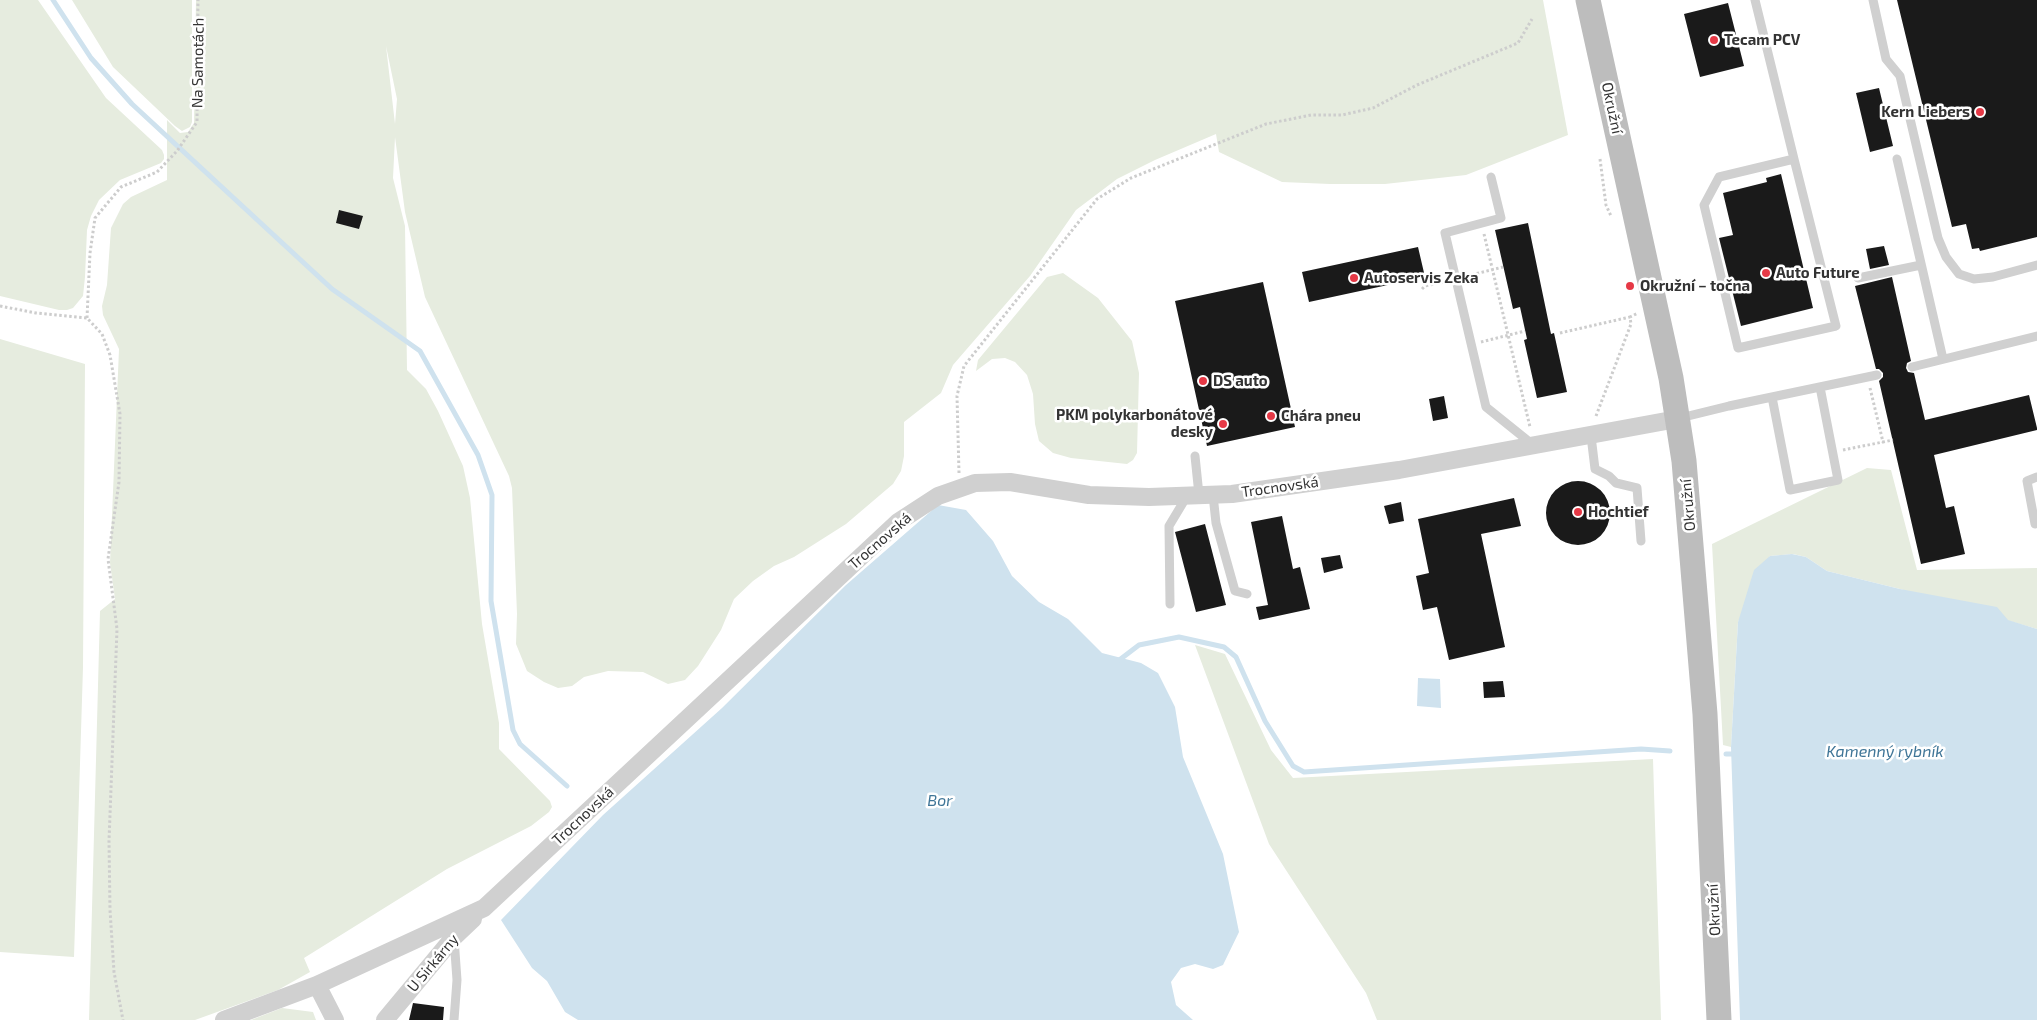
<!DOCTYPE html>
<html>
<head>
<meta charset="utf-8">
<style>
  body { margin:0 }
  canvas { display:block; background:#fff }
</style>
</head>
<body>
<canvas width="2037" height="1020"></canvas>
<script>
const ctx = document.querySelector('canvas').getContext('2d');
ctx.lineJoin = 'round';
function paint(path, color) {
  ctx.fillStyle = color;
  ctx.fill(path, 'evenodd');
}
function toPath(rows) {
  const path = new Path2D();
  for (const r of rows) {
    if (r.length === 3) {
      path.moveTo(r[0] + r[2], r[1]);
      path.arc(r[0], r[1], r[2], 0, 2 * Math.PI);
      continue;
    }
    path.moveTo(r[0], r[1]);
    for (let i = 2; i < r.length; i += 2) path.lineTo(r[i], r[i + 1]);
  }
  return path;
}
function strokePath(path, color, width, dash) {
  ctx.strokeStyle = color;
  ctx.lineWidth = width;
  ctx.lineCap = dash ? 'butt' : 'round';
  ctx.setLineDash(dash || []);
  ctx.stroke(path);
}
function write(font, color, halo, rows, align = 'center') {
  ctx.font = font + ' "Exo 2",sans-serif';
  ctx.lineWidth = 5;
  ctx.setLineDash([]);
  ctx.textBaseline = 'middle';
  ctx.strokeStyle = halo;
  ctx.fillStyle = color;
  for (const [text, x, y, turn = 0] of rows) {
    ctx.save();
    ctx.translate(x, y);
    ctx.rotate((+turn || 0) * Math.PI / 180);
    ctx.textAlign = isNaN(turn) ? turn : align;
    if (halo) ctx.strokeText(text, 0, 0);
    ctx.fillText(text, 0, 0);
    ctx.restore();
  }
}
paint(toPath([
  [0,0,38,0,106,98,162,150,164,155,164,159,161,163,120,180,99,200,91,216,87,230,85,277,83,296,73,308,67,310,59,310,0,296],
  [72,0,192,0,192,122,190,127,182,131,175,126,113,67],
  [196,0,1543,0,1568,135,1466,175,1385,184,1330,184,1282,182,1219,152,1216,134,1155,160,1117,179,1076,210,1030,276,953,365,941,393,904,422,904,456,901,471,893,484,846,524,794,557,774,566,753,581,734,599,721,630,698,666,685,680,668,684,643,672,608,671,584,677,572,686,558,688,544,682,527,671,516,644,517,614,512,488,509,476,425,297,405,212,395,137,393,178,405,226,407,370,426,389,438,411,463,466,470,498,482,624,499,723,499,749,550,801,552,807,549,812,531,826,447,869,304,958,310,972,278,990,195,1020,89,1020,100,611,115,599,110,563,119,349,103,315,102,306,107,285,111,228,123,204,131,197,167,180,167,120,180,133,188,132,194,123],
  [386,46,397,99,395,124],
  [1063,273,1098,298,1132,341,1139,373,1137,453,1133,460,1127,464,1071,458,1053,453,1039,441,1035,424,1033,394,1027,375,1015,362,1005,358,992,359,976,371,978,360,1047,277],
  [0,339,85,364,83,667,74,957,0,952],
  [1867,468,1891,470,1917,570,2037,568,2037,629,1900,589,1827,571,1806,557,1793,554,1770,556,1738,622,1731,747,1723,745,1712,544],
  [1195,645,1225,654,1271,750,1293,778,1653,759,1661,1020,1377,1020,1366,993,1269,844],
  [282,1008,313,1012,316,1020,251,1020]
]), '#e6ecdf');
paint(toPath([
  [938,505,966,510,993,541,1012,576,1039,602,1068,619,1102,653,1141,663,1158,673,1175,707,1183,757,1223,854,1239,932,1223,965,1213,969,1195,964,1181,968,1171,982,1176,1005,1193,1020,578,1020,565,1012,547,981,532,968,501,920,603,815,722,708,846,585],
  [1792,554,1806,557,1827,571,1900,589,1997,607,2008,620,2037,629,2037,1020,1740,1020,1731,747,1738,622,1754,570,1770,556],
  [1418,678,1440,679,1441,708,1417,706]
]), '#cfe2ee');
strokePath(toPath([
  [53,0,91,58,132,104,332,289,420,351,478,455,492,495,491,601,513,730,520,744,567,786],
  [1118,661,1139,645,1179,637,1224,647,1236,657,1265,721,1293,766,1304,772,1641,749,1670,751],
  [1726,754,1737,754]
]), '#cfe2ee', 5);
paint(toPath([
  [1897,0,2037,0,2037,237,1980,251,1979,248,1972,249,1966,224,1952,227],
  [1728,3,1744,66,1700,77,1684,14],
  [1879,88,1893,146,1870,152,1856,93],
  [1781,174,1813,308,1741,326,1719,238,1733,235,1723,193,1767,182,1766,178],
  [339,210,363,216,359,229,336,223],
  [1528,223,1551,334,1554,333,1567,392,1537,398,1524,340,1527,339,1520,307,1513,309,1495,230],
  [1884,246,1889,265,1870,269,1866,249],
  [1418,247,1425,277,1309,302,1302,272],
  [1892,277,1911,361,1907,363,1906,368,1908,372,1914,373,1925,420,2029,395,2037,428,2037,430,1934,455,1946,508,1954,506,1965,554,1921,564,1879,381,1883,377,1883,373,1879,369,1876,369,1855,286],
  [1263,282,1295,427,1207,446,1175,301],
  [1444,396,1448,418,1433,421,1429,399],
  [1578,513,32],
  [1514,498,1521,526,1481,534,1505,647,1449,660,1437,607,1423,610,1416,576,1429,573,1418,519],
  [1401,502,1404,521,1389,524,1384,506],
  [1282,516,1293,569,1300,567,1310,609,1259,620,1256,607,1268,605,1251,522],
  [1205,524,1226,605,1196,612,1175,532],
  [1340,555,1343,568,1324,573,1321,558],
  [1503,681,1505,697,1484,698,1483,682],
  [413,1003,444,1007,443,1020,409,1020]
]), '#1a1a1a');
strokePath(toPath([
  [1600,159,1606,205,1611,216],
  [1484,234,1530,427],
  [1467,276,1503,267],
  [1422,289,1425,286,1444,282],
  [0,306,36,313,87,318,102,334,110,355,120,414,119,482,108,559,117,629,109,841,110,910,114,972,123,1020],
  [87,318,90,253,95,218,121,187,157,172,177,151,197,122,198,0],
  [1560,333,1630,317],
  [1481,342,1525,331],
  [1870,388,1883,442,1893,440],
  [1596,416,1631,324,1630,317,1638,313],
  [1843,450,1883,442],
  [959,473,957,396,964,366,1097,199,1131,178,1266,124,1311,115,1342,115,1373,108,1417,85,1518,43,1532,19]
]), '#cdcdcd', 3, [2.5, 2.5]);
strokePath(toPath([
  [1755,0,1794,159,1836,326,1738,348,1704,205,1719,177,1794,159],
  [1873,0,1886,59,1900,76,1938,238,1946,257,1959,274,1974,279,1993,277,2037,265],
  [1897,159,1943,359],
  [1491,177,1501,218,1445,233,1486,407,1532,444],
  [1858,278,1921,265],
  [1912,367,2037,336],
  [1772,397,1790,490,1838,480,1820,387],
  [1680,418,1729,406,1877,375],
  [1591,436,1595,469,1609,476,1616,483,1637,488,1641,541],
  [1195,456,1199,495],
  [1213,495,1216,523,1235,591,1247,594],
  [2035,524,2027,481,2037,477],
  [1170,604,1169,526,1187,496],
  [454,1020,457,980,454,938]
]), '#d0d0d0', 9);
strokePath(toPath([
  [317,985,335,1020],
  [224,1020,317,985,484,908,898,522,938,496,975,483,1010,482,1089,495,1149,497,1232,494,1399,470,1677,419],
  [385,1020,454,937,473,919]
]), '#d0d0d0', 18);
strokePath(toPath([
  [1588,0,1671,378,1684,461,1705,714,1719,1020]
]), '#bdbdbd', 25);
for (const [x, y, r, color] of [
  [1714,40,5,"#e63946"],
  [1980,112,5,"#e63946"],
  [1766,273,5,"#e63946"],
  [1354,278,5,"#e63946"],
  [1630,286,5,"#e63946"],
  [1203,381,5,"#e63946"],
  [1271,416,5,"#e63946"],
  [1223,424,5,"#e63946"],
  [1578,512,5,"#e63946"]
]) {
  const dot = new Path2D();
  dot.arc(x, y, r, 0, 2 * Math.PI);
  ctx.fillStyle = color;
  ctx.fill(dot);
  strokePath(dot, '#fff', 2);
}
write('bold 15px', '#333', '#fff', [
  ["Tecam PCV",1724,40],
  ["Kern Liebers",1970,112,"right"],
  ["Auto Future",1776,273],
  ["Autoservis Zeka",1364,278],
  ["Okružní – točna",1640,286],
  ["DS auto",1213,381],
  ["PKM polykarbonátové",1213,415,"right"],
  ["desky",1213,432,"right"],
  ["Chára pneu",1281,416],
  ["Hochtief",1588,512]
], 'left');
write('15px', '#333', '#fff', [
  ["Na Samotách",198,63,-89],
  ["Okružní",1612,108,78],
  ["Trocnovská",1280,487,-8],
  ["Okružní",1688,505,-95],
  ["Trocnovská",880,541,-41],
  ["Trocnovská",583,816,-43],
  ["Okružní",1714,910,-93],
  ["U Sirkárny",433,963,-50]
]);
write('italic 16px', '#3f7597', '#fff', [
  ["Kamenný rybník",1885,752],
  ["Bor",940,801]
]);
</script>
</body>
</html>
